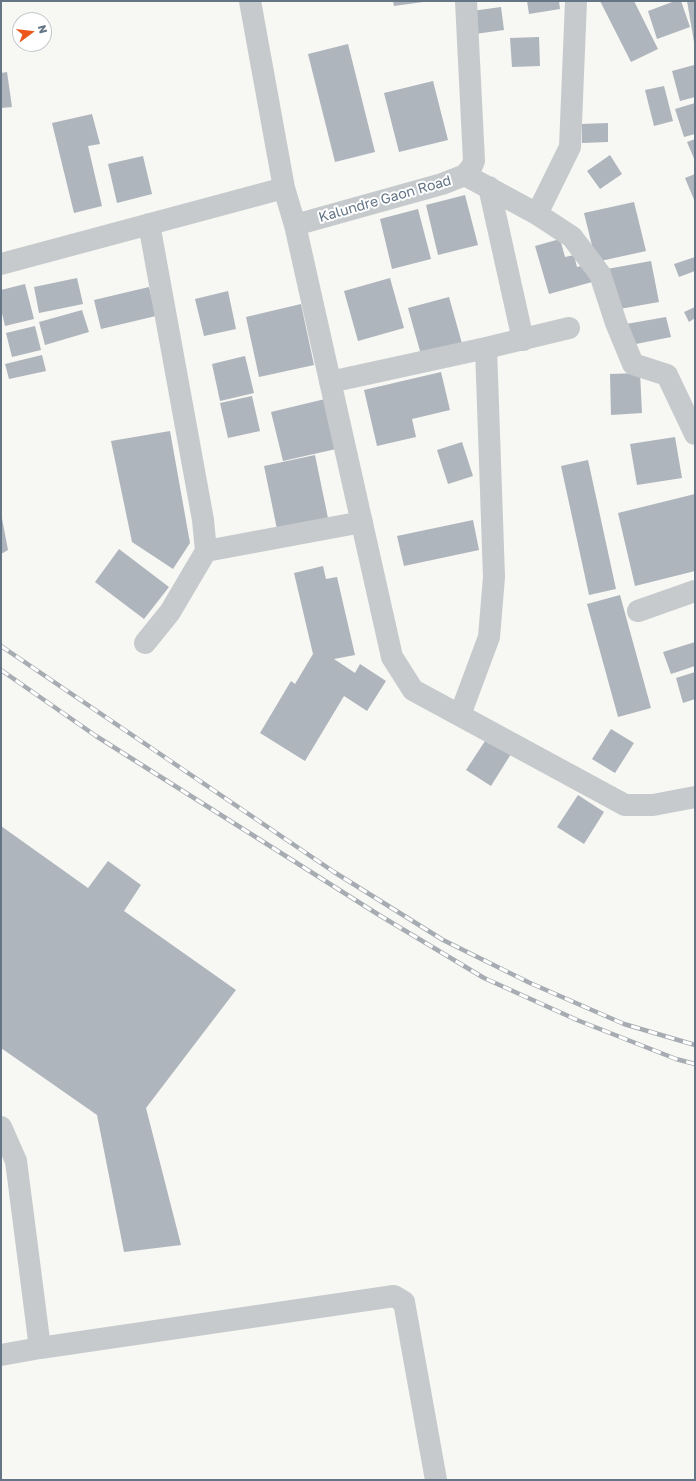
<!DOCTYPE html>
<html>
<head>
<meta charset="utf-8">
<style>
  body { margin:0 }
  #map { position:relative; width:696px; height:1481px; overflow:hidden; background:#f7f7f3; font-family:"Golos Text",sans-serif }
  canvas { display:block }
  .frame { position:absolute; inset:0; border:2px solid #647586; pointer-events:none }
  .north { position:absolute; left:12px; top:12px; width:40px; height:40px; box-sizing:border-box; background:#fff; border:1px solid #c1c8cf; border-radius:50%; rotate:75deg; font-size:11px; font-weight:700; line-height:16px; text-align:center; color:#647586 }
  .north::after { content:''; display:block; margin:auto; width:14px; height:18px; background:#ec571e; clip-path:polygon(50% 0,100% 100%,50% 72%,0 100%) }
</style>
</head>
<body>
<div id="map">
<canvas width="696" height="1481"></canvas>
<div class="frame"></div>
<div class="north">N</div>
</div>
<script>
const ctx = document.querySelector('canvas').getContext('2d');
ctx.lineJoin = 'round';
function paint(path, color) {
  ctx.fillStyle = color;
  ctx.fill(path, 'evenodd');
}
function toPath(rows) {
  const path = new Path2D();
  for (const r of rows) {
    path.moveTo(r[0], r[1]);
    for (let i = 2; i < r.length; i += 2) path.lineTo(r[i], r[i + 1]);
  }
  return path;
}
function strokePath(path, color, width, dash) {
  ctx.strokeStyle = color;
  ctx.lineWidth = width;
  ctx.lineCap = dash ? 'butt' : 'round';
  ctx.setLineDash(dash || []);
  ctx.stroke(path);
}
function write(font, color, halo, rows, align = 'center') {
  ctx.font = font + ' "Golos Text",sans-serif';
  ctx.lineWidth = 4;
  ctx.setLineDash([]);
  ctx.textBaseline = 'middle';
  ctx.strokeStyle = halo;
  ctx.fillStyle = color;
  for (const [text, x, y, turn = 0] of rows) {
    ctx.save();
    ctx.translate(x, y);
    ctx.rotate((+turn || 0) * Math.PI / 180);
    ctx.textAlign = isNaN(turn) ? turn : align;
    if (halo) ctx.strokeText(text, 0, 0);
    ctx.fillText(text, 0, 0);
    ctx.restore();
  }
}
paint(toPath([
  [393,1,423,1,423,2,394,6],
  [527,1,559,1,560,9,529,14],
  [600,1,634,1,658,49,631,62],
  [675,1,681,1,690,27,657,39,648,11],
  [687,1,695,1,695,42,694,42],
  [501,7,504,30,475,34,472,11],
  [539,37,540,66,512,67,510,38],
  [348,44,375,152,335,162,308,54],
  [694,65,695,97,680,101,672,71],
  [7,72,12,107,1,108,1,73],
  [433,81,448,140,399,152,384,93],
  [664,86,673,121,654,126,645,90],
  [695,103,695,134,684,137,675,109],
  [92,114,100,144,88,146,102,206,74,213,52,123],
  [608,123,608,142,582,143,582,124],
  [695,139,695,161,687,142],
  [610,155,622,174,600,189,587,171],
  [143,156,152,194,117,203,108,164],
  [695,174,695,202,685,178],
  [465,195,478,245,438,255,426,205],
  [634,202,646,251,596,262,584,213],
  [418,209,431,259,392,269,380,219],
  [560,239,565,257,574,255,577,267,588,264,592,282,549,294,535,246],
  [695,257,695,271,679,277,674,264],
  [651,261,659,302,614,310,607,269],
  [77,278,83,304,39,313,34,287],
  [390,278,404,328,358,341,344,291],
  [25,284,34,319,5,326,1,309,1,290],
  [149,287,156,316,101,329,94,300],
  [228,291,236,329,204,336,195,299],
  [449,297,463,347,422,358,408,308],
  [301,304,314,365,259,377,246,317],
  [695,307,695,318,689,322,684,312],
  [82,310,89,332,45,345,39,322],
  [666,317,671,337,631,345,626,324],
  [35,326,41,350,12,357,6,333],
  [42,355,46,371,9,379,5,364],
  [245,356,254,393,220,401,212,364],
  [441,372,450,410,412,419,416,437,377,446,364,390],
  [640,373,642,413,611,415,610,374],
  [252,396,260,431,228,438,220,403],
  [325,399,336,449,283,461,271,412],
  [170,431,190,543,173,569,132,542,111,441],
  [675,437,682,478,637,485,630,444],
  [462,442,473,476,448,484,437,450],
  [315,455,329,523,278,534,264,466],
  [588,460,616,589,589,595,561,466],
  [695,494,695,571,635,586,618,513],
  [1,513,8,550,1,554],
  [473,520,479,550,404,566,397,536],
  [119,549,169,587,144,619,95,582],
  [323,566,326,579,337,577,355,655,334,659,355,673,360,664,386,681,367,711,344,696,305,761,260,733,291,681,295,684,313,654,294,573],
  [620,595,651,708,618,717,587,604],
  [695,642,695,666,671,674,663,652],
  [695,672,695,699,683,703,676,678],
  [611,729,634,743,615,773,592,759],
  [487,738,511,754,491,786,466,770],
  [578,795,604,812,584,844,557,827],
  [1,826,88,888,108,861,141,885,124,911,236,990,146,1108,181,1245,124,1252,97,1115,1,1048]
]), '#aeb5bc');
strokePath(toPath([
  [250,1,284,188],
  [465,175,537,214,572,237,600,274,616,323,633,364,667,375,695,434],
  [489,187,523,340],
  [537,214,570,147,576,1],
  [295,225,442,184,465,175,471,168,474,161,466,1],
  [1,264,284,188,295,225,392,657,413,690,625,805,653,805,695,797],
  [330,382,486,348,569,328],
  [206,551,362,522],
  [638,611,695,591],
  [145,643,170,612,206,551,203,520,149,224],
  [460,715,489,637,494,577,486,348],
  [1,1127,16,1161,40,1348,1,1355],
  [40,1348,394,1296,404,1302,436,1480]
]), '#c6cacd', 22);
const rail = toPath([
  [1,646,334,872,443,940,530,983,624,1024,695,1045],
  [1,670,96,736,379,915,484,978,577,1020,676,1059,695,1064]
]);
strokePath(rail, '#a6acb2', 4.5);
strokePath(rail, '#fff', 3, [9]);
write('14px', '#647586', '#fff', [
  ["Kalundre Gaon Road",385,199,-16]
]);
</script>
</body>
</html>
